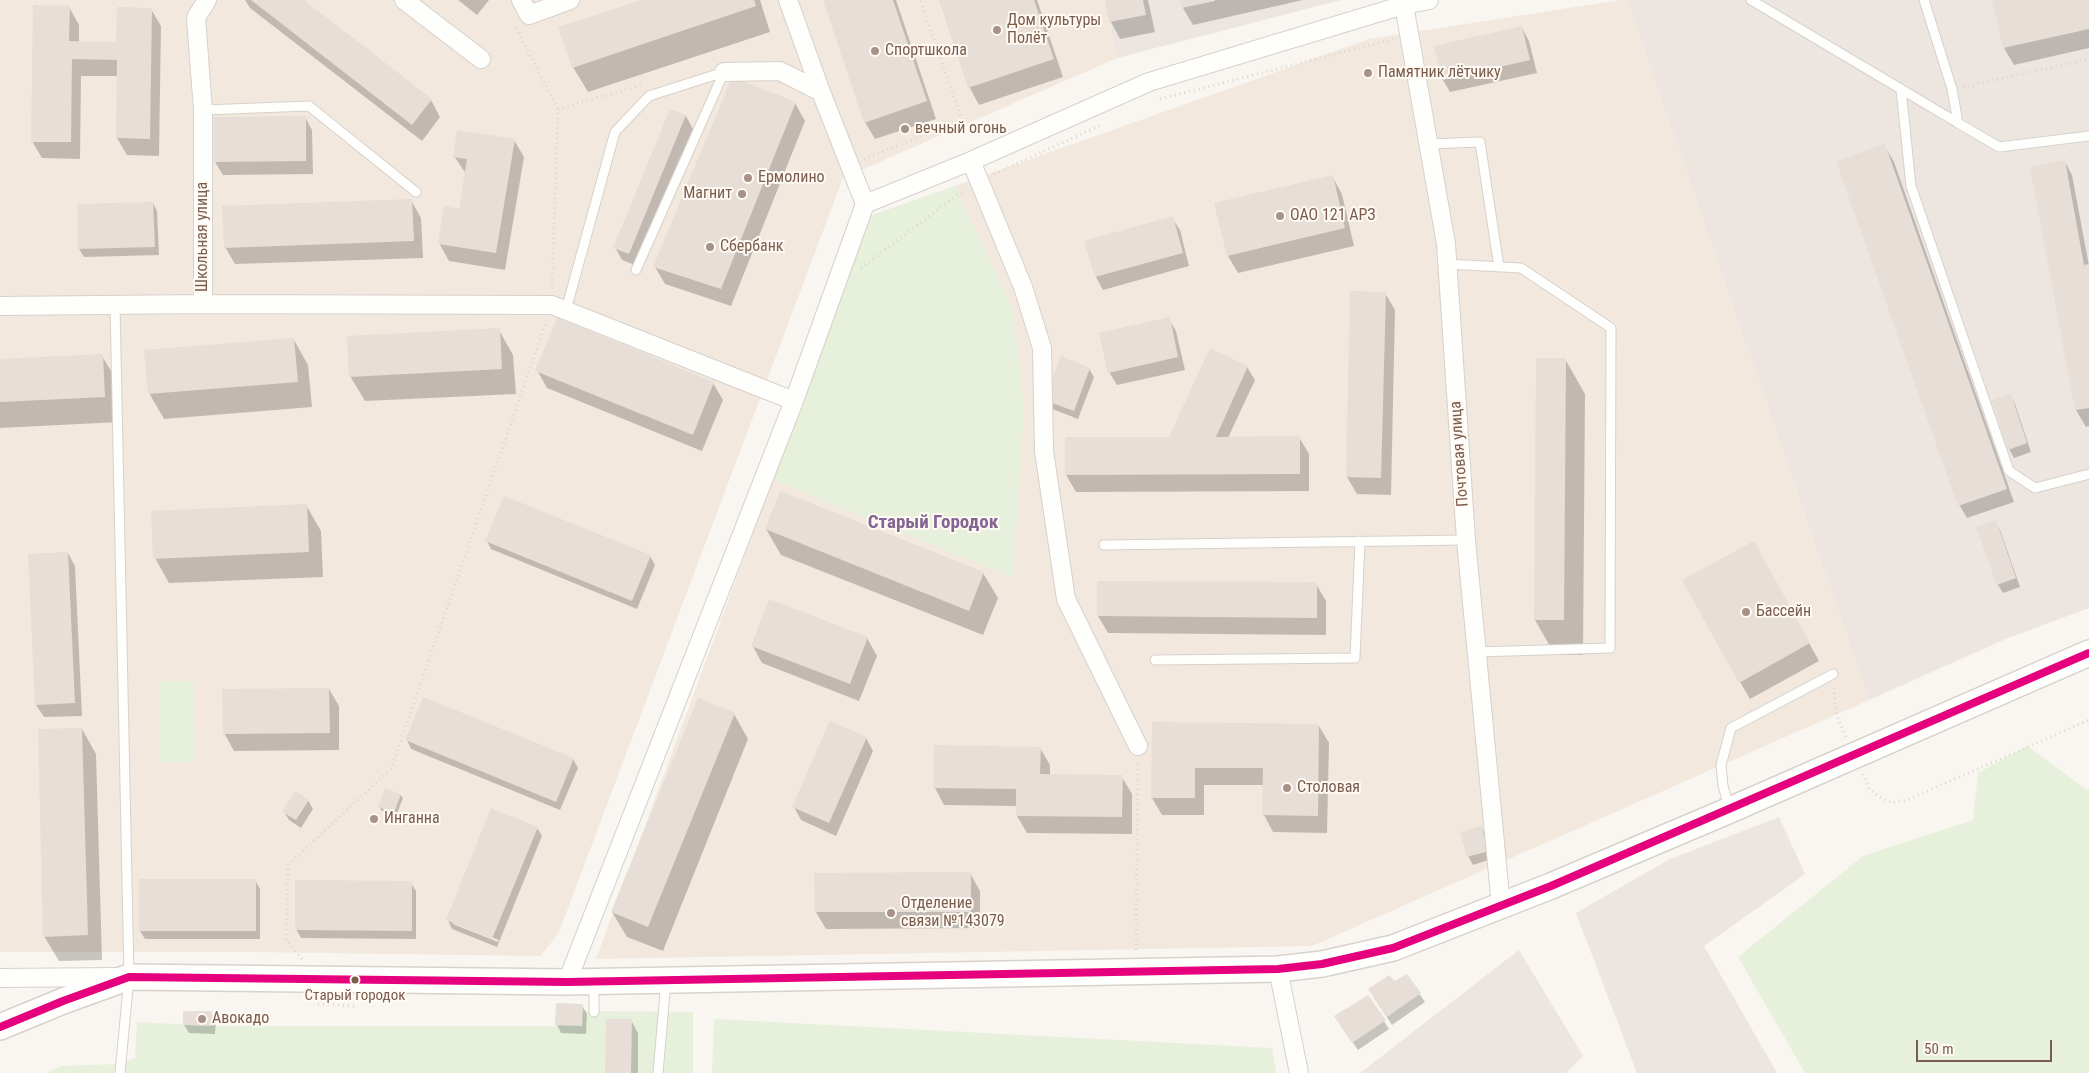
<!DOCTYPE html>
<html>
<head>
<meta charset="utf-8">
<style>
  body { margin:0 }
  #map { position:relative; width:2089px; height:1073px; overflow:hidden; background:#f9f5f0; font-family:"Roboto Condensed",sans-serif }
  canvas { display:block }
  .scale { position:absolute; left:1916px; top:1040px; width:136px; height:22px; box-sizing:border-box; border:2px solid #7a5c4d; border-top:0; padding-left:6px; font-size:15px; line-height:18px; white-space:nowrap; color:#7a5c4d; -webkit-text-stroke:4px #fffaf3; paint-order:stroke }
</style>
</head>
<body>
<div id="map">
<canvas width="2089" height="1073"></canvas>
<div class="scale">50 m</div>
</div>
<script>
const ctx = document.querySelector('canvas').getContext('2d');
ctx.lineJoin = 'round';
function paint(path, color) {
  ctx.fillStyle = color;
  ctx.fill(path, 'evenodd');
}
function toPath(rows) {
  const path = new Path2D();
  for (const r of rows) {
    path.moveTo(r[0], r[1]);
    for (let i = 2; i < r.length; i += 2) path.lineTo(r[i], r[i + 1]);
  }
  return path;
}
function strokePath(path, color, width, dash) {
  ctx.strokeStyle = color;
  ctx.lineWidth = width;
  ctx.lineCap = dash ? 'butt' : 'round';
  ctx.setLineDash(dash || []);
  ctx.stroke(path);
}
function write(font, color, halo, rows, align = 'center') {
  ctx.font = font + ' "Roboto Condensed",sans-serif';
  ctx.lineWidth = 4;
  ctx.setLineDash([]);
  ctx.textBaseline = 'middle';
  ctx.strokeStyle = halo;
  ctx.fillStyle = color;
  for (const [text, x, y, turn = 0] of rows) {
    ctx.save();
    ctx.translate(x, y);
    ctx.rotate((+turn || 0) * Math.PI / 180);
    ctx.textAlign = isNaN(turn) ? turn : align;
    if (halo) ctx.strokeText(text, 0, 0);
    ctx.fillText(text, 0, 0);
    ctx.restore();
  }
}
paint(toPath([
  [0,0,1105,0,1117,58,843,178,559,932,541,956,255,952,0,952],
  [1621,0,1627,0,1869,700,1312,946,596,959,870,216,1369,39]
]), '#f2e8de');
paint(toPath([
  [1105,0,1341,0,1117,58],
  [1627,0,2089,0,2089,608,2008,638,1869,700],
  [1779,817,1805,874,1704,946,1777,1073,1637,1073,1576,913,1668,860],
  [1519,950,1583,1056,1566,1073,1360,1073]
]), '#ede5e0');
paint(toPath([
  [955,186,1014,312,1024,411,1013,578,773,480,870,216],
  [193,681,195,762,160,763,159,682],
  [2027,746,2087,790,2089,787,2089,1073,1805,1073,1738,957,1863,856,1973,820,1978,773],
  [583,1011,693,1012,693,1073,46,1073,61,1066,120,1064,135,1058,137,1022,211,1026,582,1026],
  [714,1019,1272,1048,1276,1073,712,1073]
]), '#e7f0db');
paint(toPath([
  [245,0,302,0,431,100,440,117,422,141,250,8],
  [458,0,489,0,477,15],
  [646,0,760,0,770,32,588,92,573,67],
  [824,0,896,0,936,119,875,139,865,122],
  [940,0,1037,0,1063,77,979,105,970,88],
  [1106,0,1148,0,1155,32,1120,39,1111,22],
  [1182,0,1303,0,1193,25,1183,8],
  [1993,0,2089,0,2089,48,2014,65,2004,48],
  [69,7,79,25,79,43,117,43,151,9,161,26,159,156,127,155,117,138,118,76,81,76,80,159,42,158,32,141],
  [1522,28,1529,41,1537,73,1450,92,1443,80],
  [795,103,805,121,731,306,665,284,655,267],
  [671,110,686,116,693,129,637,266,622,260,615,247],
  [305,117,312,130,313,174,223,175,215,162,215,118],
  [514,140,524,157,505,270,449,261,439,243,460,210,466,174,454,156],
  [1884,145,1894,162,2014,502,1967,518,1960,506,1838,162],
  [2065,162,2072,175,2089,266,2089,426,2086,427,2076,410],
  [1332,176,1342,194,1354,246,1238,273,1228,256,1216,204],
  [411,200,421,218,423,258,235,264,225,247],
  [153,203,157,211,159,255,84,257,79,249],
  [1172,218,1180,230,1189,266,1103,290,1096,277,1086,241],
  [1351,292,1385,293,1395,310,1391,495,1357,494,1347,477],
  [1169,319,1176,331,1185,370,1117,385,1109,372],
  [499,330,513,355,516,394,365,401,350,376],
  [294,340,308,365,312,407,164,419,149,393],
  [102,356,117,381,119,422,0,428,0,361],
  [1565,359,1585,394,1583,655,1555,655,1535,620],
  [1247,367,1255,380,1228,438,1299,437,1309,454,1309,491,1076,492,1066,475,1171,438],
  [1089,369,1094,377,1078,419,1050,408,1046,400],
  [537,370,713,383,723,400,702,451,547,388],
  [2011,396,2015,404,2031,452,2014,458,2009,449],
  [306,505,321,531,323,577,169,583,155,558],
  [1995,521,2000,530,2020,587,2003,593,1998,585,1977,528],
  [766,529,983,573,998,598,983,635,781,555],
  [487,541,650,556,655,565,637,609,491,549],
  [68,553,75,566,82,716,44,717,36,705],
  [1763,560,1819,661,1750,699,1740,682],
  [1316,584,1326,601,1326,635,1108,633,1098,616],
  [867,638,877,656,859,701,762,663,752,645],
  [329,689,339,706,339,750,234,751,224,733],
  [734,714,748,739,663,951,627,937,612,912],
  [1153,723,1319,726,1329,743,1327,833,1273,832,1264,815,1264,785,1204,785,1204,815,1162,815,1152,798],
  [82,729,96,754,102,960,59,961,44,936],
  [866,738,873,751,836,836,801,820,794,807],
  [407,740,573,759,578,768,560,810,411,749],
  [1040,748,1050,765,1050,776,1122,777,1132,794,1132,834,1027,833,1017,816,1017,806,944,805,935,788],
  [400,795,403,798,396,816,382,811,379,807],
  [308,800,313,809,301,828,289,820,284,812],
  [1481,827,1486,836,1492,859,1473,865,1468,856],
  [537,828,542,836,497,947,452,929,448,920],
  [453,922,499,940,498,942,453,924],
  [970,873,980,891,980,928,826,929,816,912],
  [255,880,260,889,260,939,145,939,140,931],
  [411,883,416,891,416,939,301,938,296,929],
  [1406,975,1425,1002,1392,1025,1374,998],
  [557,1005,582,1005,587,1014,586,1034,561,1033,557,1025],
  [211,1013,216,1021,215,1034,189,1033,184,1025],
  [631,1020,638,1033,638,1073,607,1073],
  [1384,1021,1389,1029,1358,1050,1341,1025]
]), '#0003');
paint(toPath([
  [251,0,304,0,432,99,412,125],
  [642,0,754,0,756,6,572,68,558,27],
  [823,0,893,0,927,101,864,123],
  [939,0,1034,0,1054,59,968,88],
  [1105,0,1143,0,1146,15,1109,22],
  [1180,0,1215,0,1215,1,1182,8],
  [1992,0,2089,0,2089,29,2003,48],
  [33,5,70,6,69,41,116,42,117,7,152,8,150,139,116,138,117,60,72,59,71,142,31,142],
  [1522,26,1530,60,1442,80,1434,46],
  [732,77,796,102,721,289,653,267],
  [670,109,686,115,629,254,613,248],
  [306,116,306,161,214,162,214,117],
  [457,130,515,139,496,253,438,244,444,206,459,209,467,159,453,157],
  [1885,144,2007,489,1958,506,1836,161],
  [2065,160,2084,265,2089,264,2089,408,2075,410,2030,167],
  [1333,175,1345,228,1227,256,1214,203],
  [412,199,414,241,224,248,222,206],
  [153,202,155,247,78,249,77,204],
  [1173,216,1183,253,1095,277,1084,241],
  [1350,291,1386,292,1381,478,1346,477],
  [1170,317,1178,357,1108,373,1099,333],
  [557,318,714,382,693,435,535,371],
  [500,328,502,369,349,377,347,336],
  [294,338,298,382,148,394,144,350],
  [1210,348,1248,366,1216,437,1300,436,1300,474,1065,475,1065,437,1169,437],
  [103,354,105,397,0,402,0,359],
  [1061,356,1090,368,1074,411,1044,400],
  [1536,358,1566,358,1564,620,1534,620],
  [2011,394,2027,443,2008,450,1992,400],
  [780,491,984,572,969,611,765,529],
  [504,496,651,555,632,601,485,541],
  [307,504,309,552,153,559,151,511],
  [1996,520,2016,578,1997,585,1976,527],
  [1754,541,1810,643,1739,683,1682,580],
  [68,552,75,703,35,705,28,554],
  [1097,581,1317,582,1317,618,1097,616],
  [769,599,868,637,850,684,751,646],
  [329,688,330,733,223,734,222,689],
  [423,697,574,758,556,802,405,740],
  [698,698,735,713,648,927,611,912],
  [830,721,867,737,829,823,792,807],
  [1152,722,1319,724,1318,816,1262,815,1263,768,1195,768,1195,798,1151,798],
  [82,728,88,935,43,937,38,729],
  [934,745,1041,747,1040,774,1123,775,1122,817,1016,816,1016,789,933,788],
  [385,788,401,794,394,813,378,807],
  [295,791,309,800,296,820,282,812],
  [491,808,538,827,492,939,446,920],
  [1481,826,1489,851,1467,857,1460,832],
  [971,872,971,912,815,912,814,873],
  [139,879,256,879,256,931,139,931],
  [295,880,412,881,412,931,295,930],
  [1407,974,1421,993,1387,1017,1368,989,1389,975,1395,981],
  [1368,995,1386,1020,1352,1043,1334,1016],
  [556,1003,583,1004,582,1026,555,1025],
  [183,1011,212,1011,211,1026,183,1025],
  [606,1019,632,1019,631,1073,605,1073]
]), '#e6ded7');
const lane = toPath([
  [1751,0,1958,123],
  [1924,0,1952,89,1958,123,1999,147,2089,136],
  [1901,89,1911,186,2009,471,2035,488,2089,474],
  [203,110,309,106,416,192],
  [1428,144,1480,142,1499,267],
  [1447,264,1521,268,1611,328,1610,648,1476,652],
  [636,270,724,72],
  [115,305,129,977,120,1073],
  [566,310,615,132,649,96,724,72],
  [1104,545,1466,540],
  [1155,660,1355,658,1360,541],
  [1729,807,1723,786,1721,765,1731,728,1833,674],
  [594,982,594,1012],
  [658,1073,666,981]
]);
const street = toPath([
  [404,0,481,59],
  [521,0,529,15,570,0],
  [788,0,821,92],
  [1404,5,1446,244,1466,540,1501,906],
  [971,161,1149,82,1404,5,1429,0],
  [865,204,971,161,1023,287,1042,348,1044,451,1066,599,1138,746],
  [203,304,552,305,794,401],
  [0,306,203,304,203,110,196,18,207,0],
  [1278,969,1299,1073],
  [0,978,116,977],
  [567,982,794,401,865,204,821,92,780,71,724,72]
]);
const secondary = toPath([
  [0,1027,63,1001,129,977,567,982,1278,969,1322,964,1393,948,1551,886,1730,810,2089,653]
]);
strokePath(lane, '#d7d1cb', 11);
strokePath(street, '#d7d1cb', 20);
strokePath(secondary, '#d9d2cb', 28);
strokePath(toPath([
  [516,28,558,109,552,289],
  [1963,87,2089,59],
  [1160,99,1394,39],
  [558,109,641,85],
  [864,159,962,120,920,0],
  [994,174,1101,125],
  [861,268,964,190],
  [1834,688,1836,714,1846,737],
  [1863,774,1870,790,1881,798,1893,803,1909,799,2089,720],
  [1136,950,1138,762],
  [302,959,286,940,288,865,391,769,546,322],
  [318,999,318,1004,354,1006]
]), '#dcd5d0', 3, [1, 4]);
strokePath(lane, '#fefefd', 9);
strokePath(street, '#fefefd', 18);
strokePath(secondary, '#fefefd', 25);
strokePath(toPath([
  [0,1027,63,1001,129,977,567,982,1278,969,1322,964,1393,948,1551,886,2089,653]
]), '#e5007d', 8);
for (const [x, y, r, color] of [
  [997,30,5,"#a69286"],
  [875,51,5,"#a69286"],
  [1368,73,5,"#a69286"],
  [905,129,5,"#a69286"],
  [748,178,5,"#a69286"],
  [742,194,5,"#a69286"],
  [1280,216,5,"#a69286"],
  [710,247,5,"#a69286"],
  [1746,612,5,"#a69286"],
  [1287,788,5,"#a69286"],
  [374,819,5,"#a69286"],
  [891,913,5,"#a69286"],
  [355,980,4.5,"#7a5c4d"],
  [202,1019,5,"#a69286"]
]) {
  const dot = new Path2D();
  dot.arc(x, y, r, 0, 2 * Math.PI);
  ctx.fillStyle = color;
  ctx.fill(dot);
  strokePath(dot, '#fffaf3', 2);
}
write('15px', '#7a5c4d', '#fffaf3', [
  ["Старый городок",355,996]
]);
write('16px', '#7a5c4d', '#fffaf3', [
  ["Дом культуры",1007,21],
  ["Полёт",1007,39],
  ["Спортшкола",885,51],
  ["Памятник лётчику",1378,73],
  ["вечный огонь",915,129],
  ["Ермолино",758,178],
  ["Магнит",732,194,"right"],
  ["OAO 121 АРЗ",1290,216],
  ["Сбербанк",720,247],
  ["Бассейн",1756,612],
  ["Столовая",1297,788],
  ["Инганна",384,819],
  ["Отделение",901,904],
  ["связи №143079",901,922],
  ["Авокадо",212,1019]
], 'left');
write('16px', '#7a5c4d', '#fffaf3', [
  ["Школьная улица",203,237,-90],
  ["Почтовая улица",1460,454,-94]
]);
write('bold 19px', '#846695', '#fffaf3', [
  ["Старый Городок",933,523]
]);
</script>
</body>
</html>
